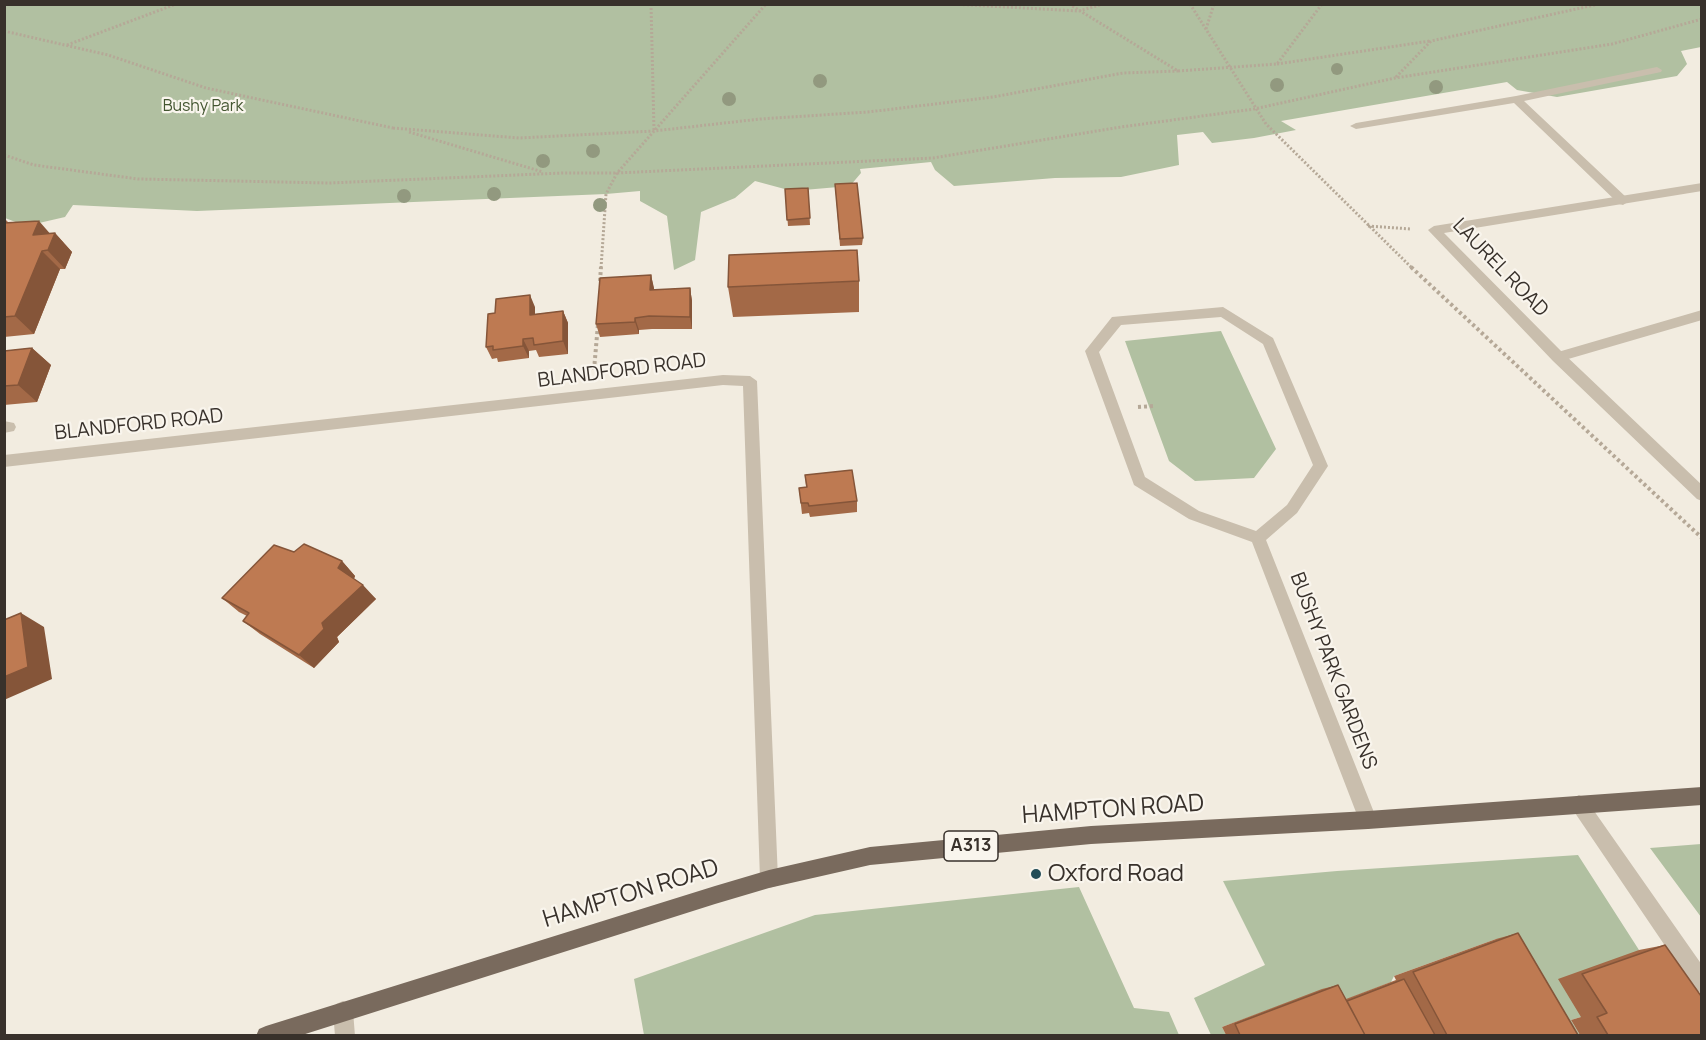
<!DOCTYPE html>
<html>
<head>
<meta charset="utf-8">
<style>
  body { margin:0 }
  #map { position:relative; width:1706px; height:1040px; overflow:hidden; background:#f2ece0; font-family:Manrope,sans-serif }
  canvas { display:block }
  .frame { position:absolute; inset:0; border:6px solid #38312b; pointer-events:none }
</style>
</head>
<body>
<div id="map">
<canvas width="1706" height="1040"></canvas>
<div class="frame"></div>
</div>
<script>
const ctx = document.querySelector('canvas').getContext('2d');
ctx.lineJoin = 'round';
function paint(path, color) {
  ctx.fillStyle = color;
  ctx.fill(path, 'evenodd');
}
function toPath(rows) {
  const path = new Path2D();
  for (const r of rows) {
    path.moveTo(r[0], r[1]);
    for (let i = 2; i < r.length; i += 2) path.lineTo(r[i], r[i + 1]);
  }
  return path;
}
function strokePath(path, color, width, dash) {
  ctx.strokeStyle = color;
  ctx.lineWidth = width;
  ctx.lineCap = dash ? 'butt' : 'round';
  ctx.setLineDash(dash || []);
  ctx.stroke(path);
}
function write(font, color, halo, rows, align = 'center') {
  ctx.font = font + ' Manrope,sans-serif';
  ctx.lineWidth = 4.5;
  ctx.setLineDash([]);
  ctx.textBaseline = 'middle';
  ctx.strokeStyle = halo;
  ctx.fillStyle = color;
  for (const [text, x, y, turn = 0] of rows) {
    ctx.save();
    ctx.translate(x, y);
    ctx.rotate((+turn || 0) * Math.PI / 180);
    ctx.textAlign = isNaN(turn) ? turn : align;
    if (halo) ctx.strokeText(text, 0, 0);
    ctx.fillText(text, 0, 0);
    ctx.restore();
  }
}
paint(toPath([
  [5,5,1701,5,1701,47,1681,51,1687,64,1677,76,1557,97,1517,90,1507,82,1281,121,1296,130,1254,138,1212,143,1203,132,1177,135,1179,165,1121,177,1055,178,954,186,935,170,931,162,860,169,861,173,850,186,792,191,755,181,735,198,701,212,695,260,674,270,667,216,640,201,640,191,606,194,197,211,73,205,65,217,26,226,5,218],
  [1221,331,1276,449,1254,478,1195,481,1169,461,1125,341],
  [1701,844,1702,844,1701,917,1650,848],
  [1578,855,1639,950,1581,1017,1571,1020,1580,1035,1552,1035,1496,939,1394,976,1391,982,1332,1005,1322,990,1222,1027,1226,1035,1211,1035,1194,998,1265,965,1223,881,1337,871],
  [1079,887,1134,1008,1169,1012,1179,1035,644,1035,634,979,815,915]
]), '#b1c0a1');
strokePath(toPath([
  [651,4,654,131],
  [951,4,1079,11,1103,4],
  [1069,4,1178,71,1277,64,1322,4],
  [1190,4,1266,124,1412,268],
  [1206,29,1214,4],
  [4,31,108,55,206,88,393,128],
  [67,45,176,4],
  [1277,64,1430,41],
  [1396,77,1431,41,1599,4],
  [393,128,519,138,654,131,760,119,868,112,993,97,1123,73,1178,71],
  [409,132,543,172],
  [4,155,34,165,138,179,329,183,563,173,617,173,933,158,1121,127,1254,109,1395,78,1612,44,1702,19],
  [1368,226,1411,229],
  [601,268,606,194,617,173,766,4]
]), '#b5a897', 3, [2, 2]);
strokePath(toPath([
  [1411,267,1702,538],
  [600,281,601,267],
  [594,370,598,324],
  [1138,407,1154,406]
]), '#b5a897', 4, [3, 3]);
paint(toPath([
  [1657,67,1662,70,1661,72,1524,101,1627,198,1629,201,1623,205,1619,204,1514,103,1356,129,1350,126,1356,123,1516,96,1657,67],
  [1702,310,1702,320,1558,362,1551,357,1558,352,1702,310],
  [4,421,14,423,16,427,14,431,4,433,4,421]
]), '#c9bead');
paint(toPath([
  [1702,183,1702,191,1444,233,1563,353,1702,485,1702,501,1697,499,1553,361,1428,230,1434,226,1702,183],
  [1223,307,1273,338,1328,466,1297,513,1266,540,1377,820,1374,826,1368,829,1362,826,1359,820,1252,542,1189,519,1134,485,1085,351,1112,317,1223,307],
  [1221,317,1263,344,1313,465,1287,505,1256,531,1199,511,1145,477,1099,352,1121,325,1221,317],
  [723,375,750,376,757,381,778,879,776,886,769,888,762,886,760,879,743,386,723,385,4,467,4,455,723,375],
  [1579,795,1585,798,1702,965,1702,993,1695,990,1573,810,1570,804,1573,798,1579,795],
  [343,1001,350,1004,353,1011,355,1036,335,1036,333,1011,336,1004,343,1001]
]), '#c9bead');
paint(toPath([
  [1702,787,1702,805,1368,829,1091,844,870,865,769,888,715,904,299,1036,256,1036,259,1029,266,1026,715,886,769,870,870,847,1091,826,1368,811,1702,787]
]), '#796a5d');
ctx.fillStyle = '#92997f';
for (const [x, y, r] of [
  [1337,69,6],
  [820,81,7],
  [1277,85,7],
  [1436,87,7],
  [729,99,7],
  [593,151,7],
  [543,161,7],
  [494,194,7],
  [404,196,7],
  [600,205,7]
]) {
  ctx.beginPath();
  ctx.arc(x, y, r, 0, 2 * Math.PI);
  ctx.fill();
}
paint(toPath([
  [835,184,863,238,862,245,840,246],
  [808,188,810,225,788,226,785,189],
  [4,218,9,223,51,234,55,233,72,252,65,269,60,269,34,334,4,337],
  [651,275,654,290,690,288,692,301,692,329,652,329,639,330,639,334,600,337,596,324],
  [859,281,859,312,733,317,728,287],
  [535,307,535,314,563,311,568,323,568,354,539,357,536,350,529,351,529,358,498,362,497,358,492,359,486,347],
  [32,348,51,365,37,402,4,405,4,351],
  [805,475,857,501,857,512,810,517,809,513,802,514,799,488,806,487],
  [294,552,342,561,355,576,354,579,376,599,337,637,339,642,314,668,260,634,243,621,247,616,239,612,222,598],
  [1518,933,1578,1035,1226,1035,1222,1027,1322,989,1338,985,1346,999,1396,980,1394,976,1496,939],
  [1665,945,1701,1035,1580,1035,1571,1020,1581,1017,1558,979,1639,950]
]), '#a36947');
paint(toPath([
  [39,221,53,237,55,233,72,252,65,269,33,235],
  [42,251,60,269,34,334,15,316],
  [651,275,654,288,653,303,650,290],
  [690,288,692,301,692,329,690,317],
  [530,295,535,307,535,327,530,315],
  [563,311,568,323,568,354,563,341],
  [635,318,639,330,639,334,635,322],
  [523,339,529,351,529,358,523,346],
  [32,348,51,365,37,402,18,385],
  [342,561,355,576,352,583,338,568],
  [363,585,376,599,337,637,339,642,314,668,299,655,322,623],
  [21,613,44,627,52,679,4,700,4,677]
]), '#855539');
const building = toPath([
  [857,183,863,238,840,239,835,184,857,183],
  [808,188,810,218,787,220,785,189,808,188],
  [39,221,33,235,55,233,48,250,42,251,15,316,4,317,4,223,39,221],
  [857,250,859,281,728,287,729,255,857,250],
  [651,275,650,290,690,288,690,317,649,316,635,318,635,322,596,324,600,278,651,275],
  [530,295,530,315,563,311,563,341,534,345,533,338,523,339,523,346,493,350,493,346,486,347,488,314,495,313,496,299,530,295],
  [32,348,18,385,4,386,4,351,32,348],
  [852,470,857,501,809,506,808,503,801,503,799,488,807,487,805,475,852,470],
  [304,544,342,561,338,568,363,585,322,623,324,629,299,655,243,621,249,613,222,598,274,545,294,552,304,544],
  [21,613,28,667,4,677,4,620,21,613],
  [1518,933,1578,1035,1447,1035,1413,972,1518,933],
  [1665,945,1701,996,1701,1035,1608,1035,1597,1017,1607,1013,1582,974,1665,945],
  [1404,979,1435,1035,1365,1035,1347,1001,1404,979],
  [1338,985,1365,1035,1240,1035,1235,1024,1338,985]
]);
paint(building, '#be7a52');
strokePath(building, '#855539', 1.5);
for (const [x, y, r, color] of [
  [1036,874,6,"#234d57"]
]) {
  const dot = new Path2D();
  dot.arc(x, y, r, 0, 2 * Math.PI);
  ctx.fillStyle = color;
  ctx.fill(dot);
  strokePath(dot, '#f9f5ed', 2);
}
write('16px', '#435530', '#f9f5ed', [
  ["Bushy Park",203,107]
]);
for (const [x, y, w] of [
  [971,846,54]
]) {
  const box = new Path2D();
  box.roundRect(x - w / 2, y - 15, w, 30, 4.5);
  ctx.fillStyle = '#f9f5ed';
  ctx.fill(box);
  strokePath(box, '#38312b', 1.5);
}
write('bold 18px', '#38312b', null, [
  ["A313",971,846]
]);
write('20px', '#38312b', '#f9f5ed', [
  ["LAUREL ROAD",1500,268,46],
  ["BLANDFORD ROAD",622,371,-7],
  ["BLANDFORD ROAD",139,425,-6],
  ["BUSHY PARK GARDENS",1333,671,69]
]);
write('24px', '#38312b', '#f9f5ed', [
  ["HAMPTON ROAD",1113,810,-4],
  ["HAMPTON ROAD",631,894,-17]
]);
write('24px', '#38312b', '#f9f5ed', [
  ["Oxford Road",1048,874]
], 'left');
</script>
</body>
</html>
